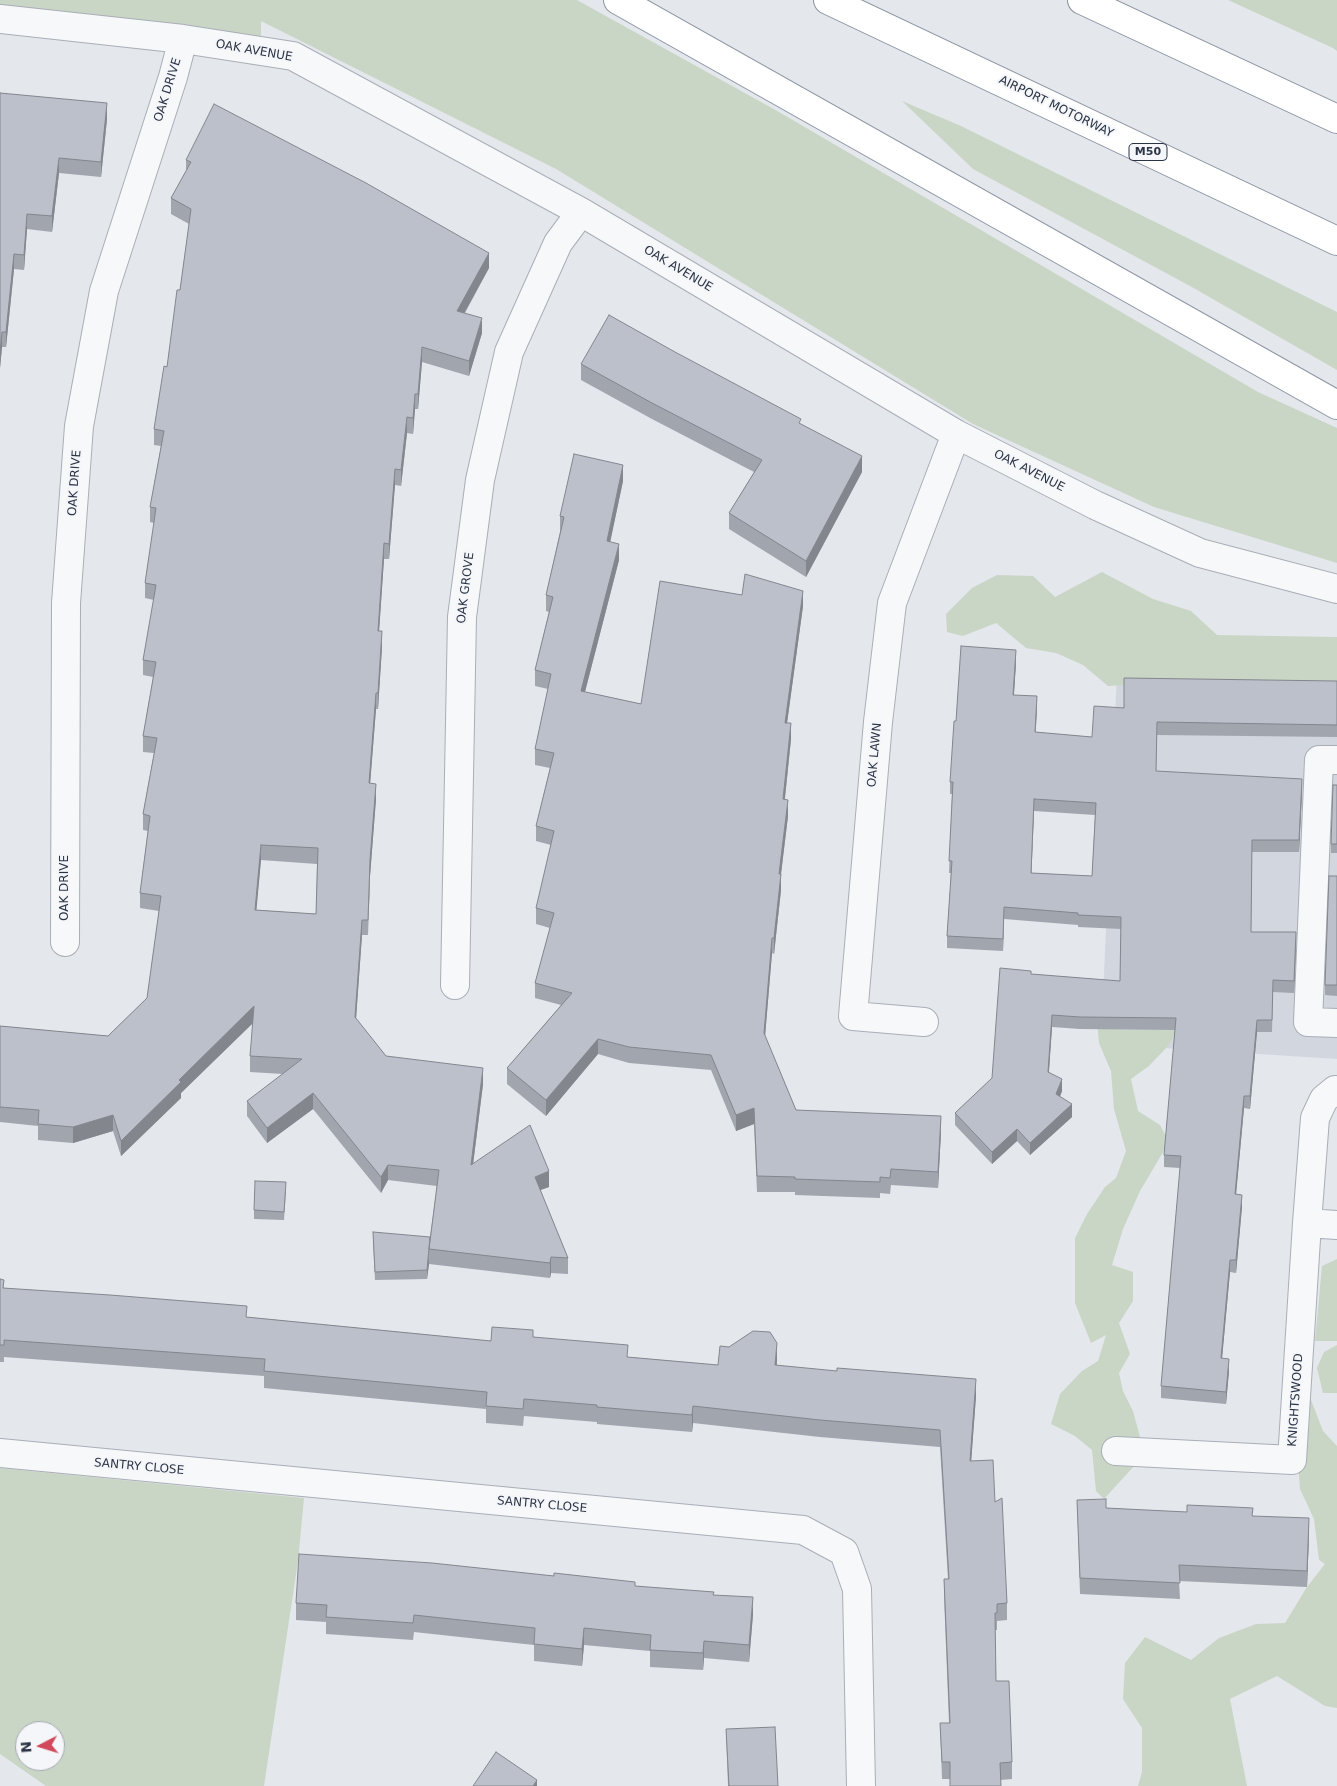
<!DOCTYPE html>
<html>
<head>
<meta charset="utf-8">
<style>
  body { margin:0 }
  #map { position:relative; width:1337px; height:1786px; overflow:hidden; background:#e4e7ec; font-family:"DejaVu Sans",sans-serif }
  canvas { display:block }
  .north { position:absolute; left:15px; top:1721px; width:50px; height:50px; box-sizing:border-box; background:#f4f6f9; border:1px solid #a4a8b1; border-radius:50%; rotate:265deg; font-size:14px; font-weight:700; line-height:20px; text-align:center; color:#2b3445 }
  .north::after { content:''; display:block; margin:auto; width:18px; height:22px; background:#d1495b; clip-path:polygon(50% 0,100% 100%,50% 72%,0 100%) }
</style>
</head>
<body>
<div id="map">
<canvas width="1337" height="1786"></canvas>
<div class="north">N</div>
</div>
<script>
const ctx = document.querySelector('canvas').getContext('2d');
ctx.lineJoin = 'round';
function paint(path, color) {
  ctx.fillStyle = color;
  ctx.fill(path, 'evenodd');
}
function toPath(rows) {
  const path = new Path2D();
  for (const r of rows) {
    path.moveTo(r[0], r[1]);
    for (let i = 2; i < r.length; i += 2) path.lineTo(r[i], r[i + 1]);
  }
  return path;
}
function strokePath(path, color, width, dash) {
  ctx.strokeStyle = color;
  ctx.lineWidth = width;
  ctx.lineCap = dash ? 'butt' : 'round';
  ctx.setLineDash(dash || []);
  ctx.stroke(path);
}
function write(font, color, halo, rows, align = 'center') {
  ctx.font = font + ' "DejaVu Sans",sans-serif';
  ctx.lineWidth = 4;
  ctx.setLineDash([]);
  ctx.textBaseline = 'middle';
  ctx.strokeStyle = halo;
  ctx.fillStyle = color;
  for (const [text, x, y, turn = 0] of rows) {
    ctx.save();
    ctx.translate(x, y);
    ctx.rotate((+turn || 0) * Math.PI / 180);
    ctx.textAlign = isNaN(turn) ? turn : align;
    if (halo) ctx.strokeText(text, 0, 0);
    ctx.fillText(text, 0, 0);
    ctx.restore();
  }
}
paint(toPath([
  [1337,668,1337,1059,1101,1044,1117,672]
]), '#d2d6de');
paint(toPath([
  [0,0,577,0,779,112,1258,392,1337,428,1337,563,1154,507,973,424,556,169,261,21,261,38,0,7],
  [1228,0,1337,0,1337,51,1333,48],
  [902,101,961,126,1337,312,1337,370,1190,286,973,169],
  [1102,572,1153,599,1191,611,1217,635,1337,637,1337,686,1156,683,1108,686,1083,665,1056,653,1026,648,996,623,963,636,947,632,946,614,972,588,997,575,1033,576,1055,597],
  [1097,1019,1120,1030,1178,1030,1167,1047,1149,1066,1131,1079,1138,1111,1160,1125,1169,1142,1140,1191,1123,1229,1112,1265,1133,1272,1133,1301,1119,1323,1130,1354,1119,1373,1123,1391,1133,1411,1140,1437,1135,1465,1104,1499,1096,1491,1092,1450,1075,1436,1051,1424,1060,1394,1082,1371,1098,1361,1106,1335,1091,1343,1075,1303,1075,1238,1087,1214,1105,1187,1116,1178,1126,1151,1114,1109,1111,1071,1099,1043],
  [1337,1259,1337,1341,1315,1341,1322,1266],
  [1337,1345,1337,1393,1323,1393,1317,1368,1324,1352],
  [1311,1400,1323,1431,1337,1446,1337,1708,1325,1706,1277,1676,1230,1699,1247,1786,1138,1786,1142,1772,1142,1728,1123,1699,1125,1663,1145,1637,1191,1660,1219,1638,1256,1624,1285,1623,1307,1587,1325,1564,1319,1560,1314,1519,1300,1489,1299,1476,1299,1444,1303,1408],
  [0,1468,304,1498,298,1561,264,1786,46,1786,0,1754],
  [25,1731,55,1731,55,1761,25,1761]
]), '#c9d6c5');
const minor = toPath([
  [0,19,183,39,293,56,581,212,956,434,1095,505,1200,553,1337,589],
  [1337,760,1319,760,1308,1022,1337,1023],
  [65,942,66,603,79,426,104,291,173,77,183,39],
  [455,985,462,617,480,480,509,352,558,243,581,212],
  [924,1022,853,1016,878,722,892,603,956,434],
  [1335,1090,1324,1099,1315,1118,1307,1223,1337,1225],
  [1116,1451,1292,1460,1307,1223],
  [0,1453,803,1530,844,1552,857,1589,861,1786]
]);
const highway = toPath([
  [618,0,1337,405],
  [828,0,1337,241],
  [1082,0,1337,119]
]);
strokePath(minor, '#a9aeb7', 30);
strokePath(highway, '#8b94a3', 30);
strokePath(minor, '#f7f8fa', 28);
strokePath(highway, '#fff', 28);
paint(toPath([
  [0,93,107,119,101,177,59,173,52,232,27,229,24,270,14,269,6,347,2,347,0,368],
  [186,160,489,268,465,313,482,333,469,376,422,362,418,409,415,409,413,434,407,433,401,486,395,485,389,559,384,559,379,631,382,647,378,709,376,709,370,783,376,799,370,876,368,935,362,935,356,1019,386,1056,483,1084,473,1164,549,1187,540,1190,568,1258,568,1274,551,1273,550,1278,429,1264,427,1279,375,1280,373,1240,430,1237,437,1186,388,1180,381,1193,313,1109,267,1143,247,1116,247,1101,283,1074,250,1072,250,1056,253,1023,181,1093,181,1098,121,1156,113,1131,73,1143,38,1140,38,1126,0,1122,0,1026,108,1036,147,998,159,911,140,908,140,893,148,831,143,830,143,814,154,753,143,752,143,736,153,677,143,675,143,660,154,600,145,598,145,583,154,523,150,522,150,507,161,446,154,445,154,429,167,367,180,290,189,224,171,214,171,198,186,171],
  [261,860,317,864,316,914,256,910],
  [581,364,801,424,862,472,806,577,729,529,729,513,754,472,652,419,581,380],
  [623,481,610,542,619,560,585,692,641,704,803,606,787,723,791,739,785,799,788,816,781,874,781,890,774,954,772,953,765,1036,796,1110,941,1132,938,1188,891,1185,890,1194,880,1193,880,1198,795,1195,795,1192,757,1192,754,1124,736,1131,711,1070,629,1063,598,1054,546,1116,507,1084,507,1068,561,1005,535,998,535,983,550,928,536,924,536,908,551,845,536,841,536,826,550,768,535,765,535,749,548,689,535,686,535,670,549,612,546,611,546,595,560,532,560,516],
  [1016,663,1014,695,1037,709,1035,732,1092,737,1124,708,1337,681,1337,737,1157,735,1156,771,1302,792,1299,852,1252,852,1251,932,1296,944,1294,993,1273,992,1272,1032,1257,1032,1250,1109,1244,1108,1236,1194,1242,1207,1236,1273,1230,1272,1222,1358,1229,1371,1226,1404,1161,1398,1161,1386,1180,1168,1164,1167,1164,1155,1175,1030,1080,1029,1052,1027,1049,1072,1062,1091,1060,1097,1072,1117,1030,1155,1017,1141,992,1164,955,1125,955,1113,992,1078,1031,974,1120,981,1121,929,1078,927,1078,925,1004,919,1003,951,947,948,947,936,951,873,949,873,952,794,950,794,950,782],
  [1034,811,1095,815,1092,876,1031,873],
  [1337,785,1337,853,1331,853,1331,844],
  [1337,876,1337,996,1325,995,1325,985],
  [286,1191,284,1220,254,1219,254,1210],
  [0,1279,4,1288,247,1317,491,1341,533,1337,628,1357,718,1365,777,1360,777,1365,976,1396,971,1461,995,1502,1007,1603,1007,1620,997,1621,997,1630,995,1630,996,1681,1012,1762,1012,1779,1000,1780,1001,1786,950,1786,950,1779,942,1779,940,1723,949,1723,944,1596,944,1579,948,1579,940,1447,820,1437,693,1423,692,1432,597,1424,597,1422,524,1416,523,1426,486,1423,486,1409,264,1388,264,1376,4,1357,4,1362,0,1362],
  [1077,1500,1106,1508,1253,1516,1309,1534,1307,1587,1179,1581,1180,1599,1080,1594],
  [635,1586,714,1595,753,1614,749,1662,704,1658,703,1670,650,1667,650,1651,584,1645,582,1666,534,1661,534,1645,414,1632,413,1640,326,1634,326,1622,296,1620,296,1603],
  [726,1729,778,1786,728,1786]
]), '#a1a5ae');
paint(toPath([
  [107,103,107,119,101,177,101,162],
  [59,158,59,173,52,232,52,216],
  [27,214,27,229,24,270,24,255],
  [489,253,489,268,457,326,457,311],
  [14,254,14,269,6,347,6,332],
  [482,318,482,333,469,376,469,361],
  [2,332,2,347,0,368,0,353],
  [422,347,422,362,418,409,418,394],
  [415,394,415,409,413,434,413,418],
  [407,417,407,433,401,486,401,470],
  [862,456,862,472,806,577,806,561],
  [623,465,623,481,607,557,607,541],
  [395,469,395,485,389,559,389,544],
  [384,543,384,559,378,647,378,631],
  [619,544,619,560,581,707,581,691],
  [803,591,803,606,785,738,785,723],
  [382,631,382,647,378,709,378,693],
  [1016,650,1016,663,1013,707,1013,695],
  [376,693,376,709,369,798,369,783],
  [1037,696,1037,709,1035,745,1035,732],
  [791,723,791,739,783,815,783,799],
  [1302,779,1302,792,1299,852,1299,840],
  [376,784,376,799,370,876,368,935,370,860],
  [1034,799,1034,811,1031,885,1031,873],
  [788,800,788,816,779,890,779,874],
  [261,845,261,860,255,926,255,910],
  [781,874,781,890,774,954,774,938],
  [1004,907,1004,919,1003,951,1003,939],
  [362,920,362,935,355,1033,355,1017],
  [1296,932,1296,944,1294,993,1294,981],
  [772,938,772,953,764,1049,764,1033],
  [254,1006,254,1022,181,1093,181,1098,121,1156,121,1141,179,1080],
  [1052,1015,1052,1027,1048,1084,1048,1072],
  [1257,1020,1257,1032,1250,1109,1250,1096],
  [598,1039,598,1054,546,1116,546,1100],
  [483,1068,483,1084,471,1181,471,1165],
  [1062,1079,1062,1091,1056,1106,1056,1094],
  [313,1093,313,1109,267,1143,267,1128],
  [1244,1096,1244,1108,1235,1206,1235,1194],
  [1072,1104,1072,1117,1030,1155,1030,1143],
  [754,1108,754,1124,736,1131,736,1115],
  [113,1115,113,1131,73,1143,73,1127],
  [941,1116,941,1132,938,1188,938,1172],
  [1017,1129,1017,1141,992,1164,992,1152],
  [388,1165,388,1180,381,1193,381,1177],
  [549,1171,549,1187,535,1192,535,1177],
  [1242,1195,1242,1207,1236,1273,1236,1260],
  [429,1256,429,1264,427,1279,427,1270],
  [551,1257,551,1273,550,1278,550,1263],
  [1230,1260,1230,1272,1221,1370,1221,1358],
  [777,1343,777,1360,775,1382,775,1365],
  [1229,1359,1229,1371,1226,1404,1226,1392],
  [976,1379,976,1396,970,1478,970,1461],
  [693,1406,693,1423,692,1432,692,1415],
  [1309,1518,1309,1534,1307,1587,1307,1571],
  [753,1597,753,1614,749,1662,749,1645],
  [584,1628,584,1645,582,1666,582,1649],
  [704,1641,704,1658,703,1670,703,1653],
  [537,1780,537,1786,533,1786]
]), '#83868d');
const building = toPath([
  [0,93,107,103,101,162,59,158,52,216,27,214,24,255,14,254,6,332,2,332,0,353,0,93],
  [214,104,366,183,489,253,457,311,482,318,469,361,422,347,418,394,415,394,413,418,407,417,401,470,395,469,389,544,384,543,378,631,382,631,378,693,376,693,369,783,376,784,370,860,368,920,362,920,355,1017,386,1056,483,1068,471,1165,530,1125,549,1171,535,1177,568,1258,551,1257,550,1263,429,1249,439,1170,388,1165,381,1177,313,1093,267,1128,247,1101,302,1059,250,1056,254,1006,179,1080,181,1082,121,1141,113,1115,73,1127,38,1124,39,1110,0,1107,0,1026,108,1036,147,998,161,896,140,893,150,816,143,814,157,738,143,736,156,662,143,660,156,585,145,583,156,508,150,507,164,431,154,429,164,366,167,367,177,290,180,290,191,209,171,198,191,162,186,160,214,104],
  [261,845,318,848,316,914,255,910,261,845],
  [609,315,675,352,801,419,799,423,862,456,806,561,729,513,762,460,652,403,581,364,609,315],
  [574,454,623,465,607,541,619,544,581,691,641,704,660,581,742,595,745,574,803,591,785,723,791,723,783,799,788,800,779,874,781,874,774,938,772,938,764,1033,796,1110,941,1116,938,1172,891,1169,890,1178,880,1177,880,1182,795,1179,795,1177,757,1176,754,1108,736,1115,711,1055,629,1047,598,1039,546,1100,507,1068,572,993,535,983,554,913,536,908,554,831,536,826,554,753,535,749,551,674,535,670,553,597,546,595,564,517,560,516,574,454],
  [961,646,1016,650,1013,695,1037,696,1035,732,1092,737,1094,706,1124,708,1124,678,1337,681,1337,725,1157,722,1156,771,1302,779,1299,840,1252,840,1251,932,1296,932,1294,981,1273,980,1272,1020,1257,1020,1250,1096,1244,1096,1235,1194,1242,1195,1236,1260,1230,1260,1221,1358,1229,1359,1226,1392,1161,1386,1181,1156,1164,1155,1176,1018,1080,1017,1052,1015,1048,1072,1062,1079,1056,1094,1072,1104,1030,1143,1017,1129,992,1152,955,1113,992,1078,1000,968,1031,971,1031,974,1120,981,1121,917,1078,915,1078,913,1004,907,1003,939,947,936,952,861,949,861,953,782,950,782,954,721,956,721,961,646],
  [1034,799,1096,803,1092,876,1031,873,1034,799],
  [1333,785,1337,785,1337,844,1331,844,1333,785],
  [1329,876,1337,876,1337,985,1325,985,1329,876],
  [255,1181,286,1182,284,1212,254,1210,255,1181],
  [373,1232,430,1237,427,1270,375,1272,373,1232],
  [0,1279,4,1280,3,1288,110,1295,247,1306,246,1317,491,1341,492,1327,533,1330,533,1337,628,1345,627,1357,718,1365,720,1346,729,1347,753,1331,770,1332,777,1343,775,1365,837,1371,837,1368,976,1379,970,1461,993,1460,995,1502,1002,1498,1007,1603,997,1604,997,1613,995,1613,996,1681,1009,1681,1012,1762,1000,1763,1001,1786,950,1786,950,1762,942,1762,940,1723,950,1723,944,1579,949,1579,940,1430,820,1420,693,1406,692,1415,597,1407,597,1405,524,1399,523,1409,486,1406,487,1392,264,1371,265,1359,4,1340,4,1345,0,1345,0,1279],
  [1106,1499,1106,1508,1187,1512,1187,1505,1233,1507,1253,1508,1252,1516,1309,1518,1307,1571,1179,1565,1180,1583,1080,1578,1077,1500,1106,1499],
  [299,1554,432,1563,554,1576,554,1573,635,1582,635,1586,714,1592,713,1595,753,1597,749,1645,704,1641,703,1653,650,1650,651,1635,584,1628,582,1649,534,1644,535,1628,414,1615,413,1623,326,1617,327,1605,296,1603,299,1554],
  [775,1727,778,1786,729,1786,726,1729,775,1727],
  [496,1752,537,1780,533,1786,473,1786,496,1752]
]);
paint(building, '#bbc0ca');
strokePath(building, '#83868d', 1);
for (const [x, y, w] of [
  [1148,152,38]
]) {
  const box = new Path2D();
  box.roundRect(x - w / 2, y - 8.5, w, 17, 4);
  ctx.fillStyle = '#f4f6f9';
  ctx.fill(box);
  strokePath(box, '#2b3445', 1);
}
write('bold 11px', '#2b3445', null, [
  ["M50",1148,152]
]);
write('12px', '#2b3445', '#f4f6f9', [
  ["OAK AVENUE",254,51,10],
  ["OAK DRIVE",168,90,-73],
  ["AIRPORT MOTORWAY",1056,107,26],
  ["OAK AVENUE",678,269,31],
  ["OAK AVENUE",1029,471,27],
  ["OAK DRIVE",75,483,-86],
  ["OAK GROVE",466,588,-83],
  ["OAK LAWN",875,755,-85],
  ["OAK DRIVE",65,888,-90],
  ["KNIGHTSWOOD",1296,1400,-86],
  ["SANTRY CLOSE",139,1467,5],
  ["SANTRY CLOSE",542,1505,5]
]);
</script>
</body>
</html>
